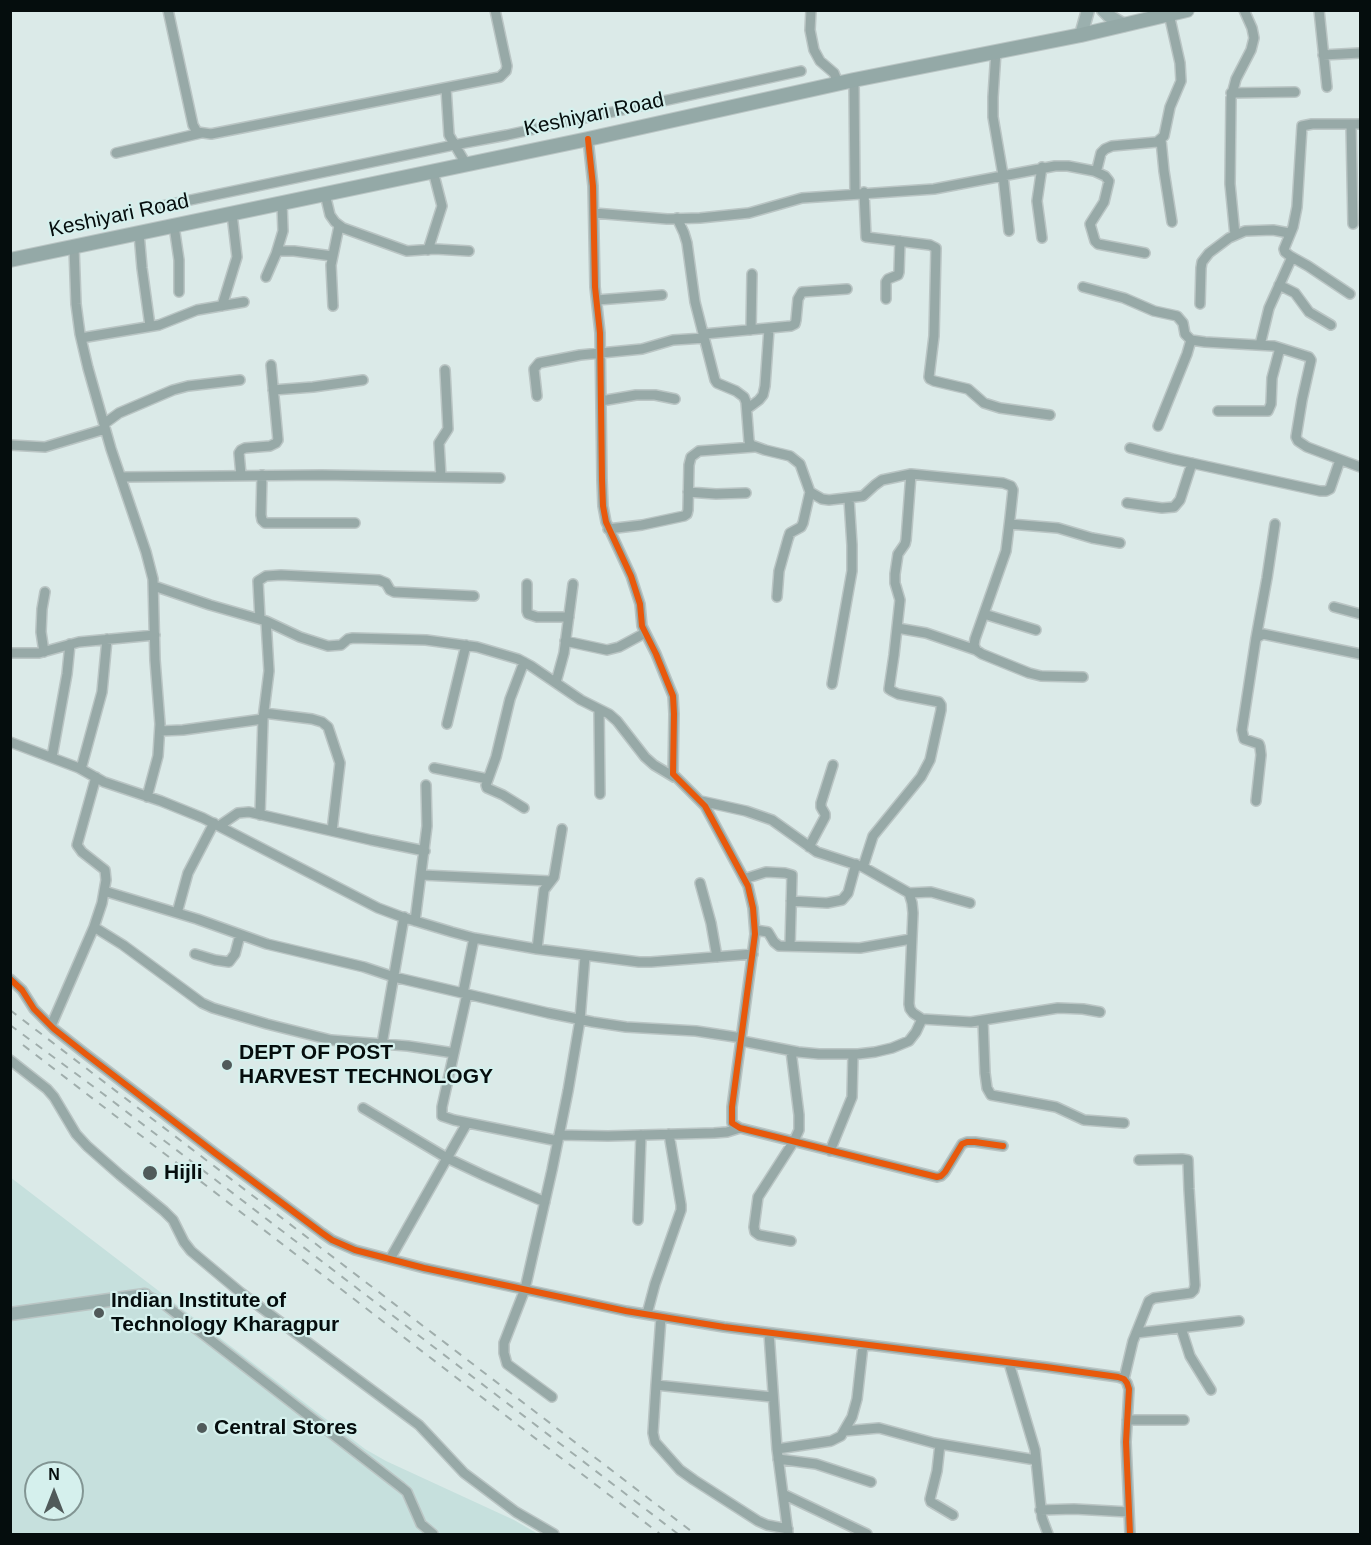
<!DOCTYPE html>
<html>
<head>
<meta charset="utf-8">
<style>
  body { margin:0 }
  #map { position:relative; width:1371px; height:1545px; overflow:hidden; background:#dbeae8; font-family:Helvetica,sans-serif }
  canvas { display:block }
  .frame { position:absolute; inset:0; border:12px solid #050d0d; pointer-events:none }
  .north { position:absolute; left:24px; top:1461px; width:60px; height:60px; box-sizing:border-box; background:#d5f0ed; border:2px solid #829593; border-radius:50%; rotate:0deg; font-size:16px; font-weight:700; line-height:24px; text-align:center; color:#050d0d }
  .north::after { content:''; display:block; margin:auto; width:21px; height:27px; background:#505a5a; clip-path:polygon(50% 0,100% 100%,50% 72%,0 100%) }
</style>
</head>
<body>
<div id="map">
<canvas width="1371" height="1545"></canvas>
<div class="frame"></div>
<div class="north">N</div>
</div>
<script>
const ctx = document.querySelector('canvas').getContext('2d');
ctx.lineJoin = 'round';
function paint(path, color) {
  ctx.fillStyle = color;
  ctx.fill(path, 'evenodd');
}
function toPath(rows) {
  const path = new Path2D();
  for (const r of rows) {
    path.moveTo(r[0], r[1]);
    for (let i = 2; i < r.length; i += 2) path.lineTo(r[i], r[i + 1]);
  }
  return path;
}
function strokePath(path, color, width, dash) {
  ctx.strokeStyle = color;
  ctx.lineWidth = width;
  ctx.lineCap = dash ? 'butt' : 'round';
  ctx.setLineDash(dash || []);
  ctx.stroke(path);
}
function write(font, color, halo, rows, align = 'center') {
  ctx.font = font + ' Helvetica,sans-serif';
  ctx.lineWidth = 4.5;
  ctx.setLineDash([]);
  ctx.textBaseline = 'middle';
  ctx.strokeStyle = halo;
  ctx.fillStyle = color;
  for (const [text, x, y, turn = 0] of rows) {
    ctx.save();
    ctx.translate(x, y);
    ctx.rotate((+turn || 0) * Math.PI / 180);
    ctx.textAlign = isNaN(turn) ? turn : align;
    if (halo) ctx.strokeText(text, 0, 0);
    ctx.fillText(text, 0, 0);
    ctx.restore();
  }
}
paint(toPath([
  [10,1177,365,1449,386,1461,514,1520,538,1534,11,1534],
  [36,1473,72,1473,72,1509,36,1509]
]), '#c6e0dd');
const street = toPath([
  [168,10,193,125,197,132,211,134,500,77,506,71,507,66,495,10],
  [811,10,810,30,814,50,820,61,834,73,838,83],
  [1319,10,1327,87],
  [996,51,993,97,993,117,1003,175,1009,231],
  [1323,55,1360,53],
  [854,80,855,193],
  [446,88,449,135,466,164],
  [1231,93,1295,92],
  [1351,124,1353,224],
  [588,139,593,186,595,287,600,333,602,480,603,506,606,522,631,576,640,604,642,626,656,654,673,696,674,714,673,774,705,806,748,886,753,908,755,934,732,1107,732,1123,740,1128,937,1177,941,1176,945,1172,962,1144,967,1142,975,1142,1003,1146],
  [1161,140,1164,171,1172,222],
  [116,153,201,133],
  [1042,167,1037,201,1042,238],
  [1094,171,1105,176,1109,181,1104,202,1090,224,1095,241,1098,244,1145,253],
  [864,192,866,237,930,245,936,248,934,336,929,377,930,379,934,381,968,389,984,403,1000,408,1050,415],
  [325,194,330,215,335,222,343,228,407,251,435,249,469,251],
  [152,208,454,145,507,135,801,71],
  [594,213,667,219,700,218,749,213,802,198,934,189,1055,166,1068,166,1094,171,1097,169,1101,153,1105,149,1112,146,1157,142,1164,136,1170,107,1181,81,1180,63,1169,14],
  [677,218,684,233,687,243,695,302,715,380,717,383,736,391,744,397,746,402,749,441,751,445,765,450,790,456,800,464,810,492,822,499,829,500,863,496,875,485,882,480,911,474,1003,483,1011,486,1013,490,1010,518,1006,551,975,639,974,645,976,650,982,654,1029,673,1041,676,1083,677],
  [174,226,179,260,179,292],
  [139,233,142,268,150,326],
  [1235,235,1230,184,1231,98,1236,79,1251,50,1254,38,1252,28,1244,10],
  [74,247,76,304,80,334,88,368,111,449,146,552,153,579,155,660,160,724,158,756,147,797],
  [428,250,442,206,433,171],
  [277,251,294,251,332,256],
  [266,277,276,254,283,231,282,203],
  [1279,285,1295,293,1309,312,1331,325],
  [1083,287,1124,298,1154,311,1177,316,1183,323,1185,334,1191,340,1205,342,1274,346,1309,357,1311,360,1302,400,1296,437,1298,441,1307,447,1360,467],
  [1350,294,1308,266,1290,256,1285,252,1284,249,1293,227,1297,207,1302,126,1312,124,1360,124],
  [886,299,886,282,888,279,898,275,899,272,900,241],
  [597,300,662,295],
  [1200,304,1201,268,1202,262,1209,253,1229,238,1245,231,1273,230,1289,233],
  [222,306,237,257,232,214],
  [333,306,331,265,339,226],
  [751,330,752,274],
  [704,334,791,326,795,324,796,320,798,299,802,292,847,289],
  [81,338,159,325,197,310,244,302],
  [1260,345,1269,308,1292,257],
  [273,390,313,387,363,380],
  [537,396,534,369,539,363,580,355,642,349,673,340,705,338],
  [601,401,636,395,655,395,675,399],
  [747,409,759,400,763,395,765,386,769,329],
  [1218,411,1268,411,1271,404,1272,378,1280,348],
  [104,424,119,413,173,390,188,386,240,380],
  [1158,426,1187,354,1191,340],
  [10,445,45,447,105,429],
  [1130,448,1173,459,1320,491,1326,491,1330,489,1340,460],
  [241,475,239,453,241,450,245,448,270,446,276,443,278,440,271,365],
  [262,475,261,515,262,520,265,523,355,523],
  [121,477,322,475,500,478],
  [441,477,439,443,448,429,445,370],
  [688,492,716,494,746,493],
  [1127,503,1162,508,1174,507,1180,500,1192,463],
  [1010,524,1058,528,1092,538,1120,543],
  [608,529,642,525,684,516,687,514,688,510,689,465,691,457,699,451,754,447],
  [527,584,527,611,528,614,537,617,569,617],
  [154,586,210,605,266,621,300,637,328,646,341,645,348,639,353,638,426,640,477,647,518,659,531,666,581,700,609,714,617,721,645,757,654,765,674,777],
  [777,597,779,571,788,539,790,533,801,527,803,523,810,492],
  [1334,607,1360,614],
  [984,614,1036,630],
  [260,619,258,581,266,576,281,575,379,580,386,583,390,590,394,592,474,596],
  [897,628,926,633,976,650],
  [1256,638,1267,578,1275,524],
  [565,641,607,650,619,647,645,633],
  [44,652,41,632,42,609,45,592],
  [10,653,39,653,79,642,155,635],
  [556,682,564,653,573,584],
  [832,684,852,571,852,545,849,499],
  [599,709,600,794],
  [264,713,312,719,322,722,328,727,340,763,332,831],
  [447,724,466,645],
  [160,731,183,730,263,719],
  [10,742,79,768,104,782,161,801,203,818,378,908,402,917,452,932,474,938,537,949,639,962,651,962,753,954],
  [52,757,67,674,70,644],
  [434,768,488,779],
  [81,769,102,692,107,639],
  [701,801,746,811,772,820,817,852,863,867,909,893,912,903,913,913,909,1004,910,1009,913,1013,922,1019,971,1022,1058,1008,1083,1009,1100,1012],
  [1256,801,1261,755,1260,747,1259,744,1244,739,1242,730,1256,638,1263,634,1360,654],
  [524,808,503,795,487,788,486,785,496,757,510,699,524,662],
  [260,815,263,719,269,671,266,621],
  [219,826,238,813,249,812,371,840,425,851],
  [809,847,825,817,825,814,821,807,821,803,833,765],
  [863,867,873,836,921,777,930,760,941,710,941,705,939,702,898,694,892,691,889,689,894,655,900,600,895,583,895,574,898,554,905,544,906,540,911,474],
  [422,875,550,881],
  [744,879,766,872,785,873,792,875,790,946],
  [700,883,711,923,717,957],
  [104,891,197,919,267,944,364,967,394,977,548,1013,593,1022,626,1027,696,1031,742,1038],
  [909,893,931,892,970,903],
  [791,901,827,903,842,900,848,893,856,864],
  [177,913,188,873,214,823],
  [415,921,427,826,426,785],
  [94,927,123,945,202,1003,213,1008,267,1024,331,1040,408,1046,454,1053],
  [755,930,768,932,774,942,779,946,860,948,911,939],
  [537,949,544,890,554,877,562,829],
  [195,954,215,960,229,962,235,954,240,935],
  [10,979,22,990,34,1009,54,1029,87,1055,215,1153,322,1233,332,1240,355,1250,424,1268,626,1311,724,1327,1046,1367,1118,1377,1124,1379,1127,1383,1129,1389,1126,1442,1130,1534],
  [463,993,474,938],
  [467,994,442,1107,442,1116,454,1120,558,1141],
  [983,1020,985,1073,987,1088,991,1095,1056,1107,1084,1120,1124,1123],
  [51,1026,94,927,102,903,106,880,105,870,82,852,77,845,96,777],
  [742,1041,798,1052,819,1054,858,1054,875,1052,892,1048,909,1041,916,1032,922,1019],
  [382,1044,404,917],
  [10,1060,47,1089,54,1097,76,1134,87,1146,120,1175,164,1211,173,1220,184,1242,191,1251,240,1292,419,1425,464,1473,516,1512,554,1534],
  [363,1108,447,1158,483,1175,545,1202],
  [559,1135,608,1136,714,1133,727,1132,740,1128],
  [830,1151,852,1097,853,1054],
  [638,1220,641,1135],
  [791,1241,759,1235,755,1232,754,1227,758,1197,794,1141,799,1130,799,1115,791,1051],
  [390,1259,467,1123],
  [145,1295,164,1304,401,1487,407,1492,421,1524,433,1534],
  [647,1314,655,1284,681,1210,681,1205,669,1134],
  [661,1317,656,1385,653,1433,655,1442,680,1470,694,1480,758,1521,767,1525,788,1529],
  [1181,1328,1190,1356,1211,1390],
  [769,1333,777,1449,788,1533],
  [1136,1333,1239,1321],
  [1009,1363,1035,1450,1042,1518,1048,1534],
  [1124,1379,1133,1341,1149,1301,1154,1298,1191,1293,1194,1290,1195,1285,1189,1189,1188,1160,1182,1159,1139,1160],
  [656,1385,772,1397],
  [552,1397,507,1364,504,1353,504,1343,525,1289,552,1170,568,1091,580,1020,585,956],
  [1127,1420,1184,1420],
  [844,1431,879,1428,934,1443,1036,1460],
  [940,1444,937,1471,930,1499,931,1502,953,1515],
  [777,1449,831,1441,841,1436,852,1417,857,1399,863,1345],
  [778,1459,816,1464,871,1482],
  [783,1494,867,1534],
  [1040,1510,1074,1509,1129,1512]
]);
const secondary = toPath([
  [1103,10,1109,16,1124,25],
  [1081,35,1088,10],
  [10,1314,145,1295]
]);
const primary = toPath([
  [10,260,588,139,854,80,1081,35,1187,10]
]);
strokePath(street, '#bac5c4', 12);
strokePath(secondary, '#bac5c4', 15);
strokePath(primary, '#bac5c4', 16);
strokePath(street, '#97a9a7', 9);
strokePath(secondary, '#9bb0ae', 12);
strokePath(primary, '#94a9a7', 14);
strokePath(toPath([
  [10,1010,695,1534],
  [10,1025,102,1093,678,1534],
  [23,1045,660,1534]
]), '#a0aeac', 2, [8, 8]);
strokePath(toPath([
  [588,139,593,186,595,287,600,333,602,480,603,506,606,522,631,576,640,604,642,626,656,654,673,696,674,714,673,774,705,806,748,886,753,908,755,934,732,1107,732,1123,740,1128,937,1177,941,1176,945,1172,962,1144,967,1142,975,1142,1003,1146],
  [10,979,22,990,34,1009,54,1029,87,1055,215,1153,322,1233,332,1240,355,1250,424,1268,626,1311,724,1327,1046,1367,1118,1377,1124,1379,1127,1383,1129,1389,1126,1442,1130,1534]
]), '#e8590c', 6);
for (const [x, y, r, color] of [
  [227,1065,6,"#505a5a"],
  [150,1173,8,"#505a5a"],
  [99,1313,6,"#505a5a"],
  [202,1428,6,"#505a5a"]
]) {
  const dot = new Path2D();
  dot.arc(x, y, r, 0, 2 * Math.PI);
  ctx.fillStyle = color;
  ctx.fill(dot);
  strokePath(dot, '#d5f0ed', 2);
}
write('21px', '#050d0d', '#d5f0ed', [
  ["Keshiyari Road",594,115,-12],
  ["Keshiyari Road",119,216,-12]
]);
write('bold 21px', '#050d0d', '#d5f0ed', [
  ["DEPT OF POST",239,1053],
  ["HARVEST TECHNOLOGY",239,1077],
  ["Hijli",164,1173],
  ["Indian Institute of",111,1301],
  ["Technology Kharagpur",111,1325],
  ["Central Stores",214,1428]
], 'left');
</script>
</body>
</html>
